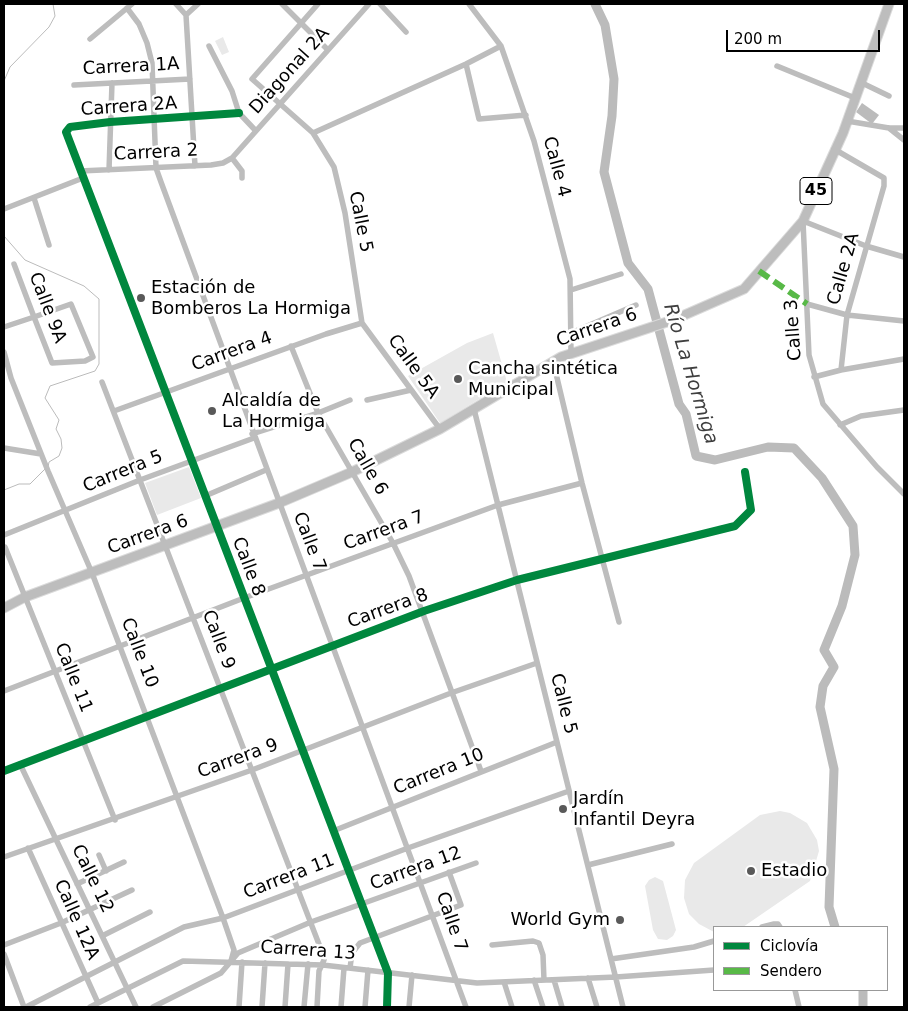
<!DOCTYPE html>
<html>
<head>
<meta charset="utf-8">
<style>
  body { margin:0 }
  #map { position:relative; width:908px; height:1011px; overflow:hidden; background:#fff; font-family:"DejaVu Sans",sans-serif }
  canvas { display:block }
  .frame { position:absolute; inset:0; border:5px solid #000; pointer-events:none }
  .legend { position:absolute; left:713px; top:926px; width:175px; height:65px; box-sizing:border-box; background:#fff; border:1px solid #999; margin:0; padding:6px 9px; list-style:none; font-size:15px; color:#000 }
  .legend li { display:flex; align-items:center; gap:10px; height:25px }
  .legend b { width:25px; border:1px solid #999 }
  .scale { position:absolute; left:726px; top:30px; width:154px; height:22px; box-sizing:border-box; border:2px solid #000; border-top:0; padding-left:6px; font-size:15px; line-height:18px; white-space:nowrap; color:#000; -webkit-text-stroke:4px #fff; paint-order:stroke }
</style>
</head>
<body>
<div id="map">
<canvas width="908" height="1011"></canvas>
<div class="frame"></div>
<ul class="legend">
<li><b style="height:6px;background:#00873e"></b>Ciclovía</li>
<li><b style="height:6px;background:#58b947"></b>Sendero</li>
</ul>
<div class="scale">200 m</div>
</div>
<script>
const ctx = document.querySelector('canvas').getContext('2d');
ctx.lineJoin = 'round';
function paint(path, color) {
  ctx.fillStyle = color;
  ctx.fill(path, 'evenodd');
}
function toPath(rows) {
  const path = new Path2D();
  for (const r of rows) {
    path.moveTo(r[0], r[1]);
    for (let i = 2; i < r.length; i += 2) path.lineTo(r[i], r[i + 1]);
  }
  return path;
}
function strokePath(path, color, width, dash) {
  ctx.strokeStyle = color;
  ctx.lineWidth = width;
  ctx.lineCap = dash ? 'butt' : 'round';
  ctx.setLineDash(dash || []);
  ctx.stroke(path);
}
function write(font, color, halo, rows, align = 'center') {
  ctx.font = font + ' "DejaVu Sans",sans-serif';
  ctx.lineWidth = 5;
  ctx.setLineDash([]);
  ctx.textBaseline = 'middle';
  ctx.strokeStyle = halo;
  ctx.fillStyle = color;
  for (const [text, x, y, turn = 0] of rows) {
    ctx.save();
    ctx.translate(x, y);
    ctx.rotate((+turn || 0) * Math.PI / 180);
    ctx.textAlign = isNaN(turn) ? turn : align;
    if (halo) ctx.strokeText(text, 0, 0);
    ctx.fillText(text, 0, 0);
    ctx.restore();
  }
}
paint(toPath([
  [223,37,229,52,222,55,215,41],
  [493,333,507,382,440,423,408,376,467,343],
  [189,467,201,498,157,515,145,483],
  [780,811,790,813,807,823,817,840,819,851,810,881,743,927,714,927,714,932,699,924,689,914,684,898,685,880,694,863,760,815],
  [655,877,663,881,676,930,673,936,667,940,658,939,653,930,645,886,649,880]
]), '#e9e9e9');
paint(toPath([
  [862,103,879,115,872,124,856,112]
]), '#bbb');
strokePath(toPath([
  [4,81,10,67,49,27,55,16,53,4],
  [4,236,25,260,84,286,99,299,99,364,95,371,50,386,45,398,59,420,56,429,61,439,62,448,59,456,49,462,48,467],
  [4,490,19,484,30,484,45,469]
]), '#bbb', 1);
strokePath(toPath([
  [595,4,605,25,614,79,612,116,604,172,628,263,648,289,679,404,686,414,696,456,715,460,768,447,794,448,822,478,853,526,855,555,842,606,824,650,834,667,823,686,820,707,834,769,829,907,835,927],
  [863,990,863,1007]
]), '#bbb', 9);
const primary = toPath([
  [4,608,25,597,279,503,352,472,440,429,561,357,673,320,744,289,803,221,843,133,889,4]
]);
strokePath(primary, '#dbdbdb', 11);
strokePath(toPath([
  [176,4,186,15,195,166],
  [282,4,328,50],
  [318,4,252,79,313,133,334,167,345,213,362,323,440,429],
  [380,4,406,32],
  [469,4,501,46,534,141,570,279,571,352],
  [127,8,139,24,147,43,152,63,156,168,161,182,466,1007],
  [186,15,198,4],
  [90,39,132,4],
  [209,46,232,91,239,113,256,131],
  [466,64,479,119,526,115],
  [777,66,855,98],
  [860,82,889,96],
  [74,85,190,79],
  [239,113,110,122,70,127,66,132,388,973,387,1007],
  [847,121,889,128,904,128],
  [889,128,904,140],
  [313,133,466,64,501,46],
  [834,149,884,178,884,186,847,315,841,370],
  [232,158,242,171,242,178],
  [109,170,112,83],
  [80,171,211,165,223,163,232,158,369,4],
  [34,198,49,245],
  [4,209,83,178],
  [904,257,866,246,803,221,809,355,823,404,877,467,904,494],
  [571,290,621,274],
  [807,304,847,315,904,321],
  [4,327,34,317,71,304,93,357,85,361,52,363,34,317,14,264],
  [571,333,636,305],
  [291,346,318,413,393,543,409,576,481,771],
  [4,352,11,378,48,471,92,573,223,918,234,950,231,961],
  [553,361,582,483,619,622],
  [814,377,841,370,904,359],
  [102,382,322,952,324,960,319,971,317,1007],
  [367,400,411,390],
  [474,409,623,1007],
  [114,411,326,334,362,323],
  [840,425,861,416,904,410],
  [252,434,318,413,350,400],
  [4,448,41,454],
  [205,496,266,470],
  [4,535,140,480,254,438],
  [5,547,115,820],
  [4,691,244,598,498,505,582,483],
  [20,764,136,1007],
  [4,771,424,611,517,580,735,526,751,510,745,472],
  [333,831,557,742],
  [28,848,98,1003],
  [99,855,106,871],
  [4,857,252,770,451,693,537,663],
  [588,865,672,844],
  [77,884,124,862],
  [762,927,774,924,778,924,780,927],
  [102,936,150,912],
  [4,945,61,923,132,890],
  [492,945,533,941,539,943,543,955,544,980],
  [4,954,24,1007],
  [611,959,694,947,714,941],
  [350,968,352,953,360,943,461,905,449,872],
  [588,978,597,1007],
  [534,980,543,1007],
  [554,980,562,1007],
  [504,982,512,1007],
  [795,990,799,1007],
  [26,1007,184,927,223,918,408,848,569,791],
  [90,1007,183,961,323,965,477,983,616,977,714,970],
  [153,1007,221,973,238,953,311,922,476,863],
  [239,1007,242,962],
  [262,1007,265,963],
  [285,1007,288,964],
  [304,1007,308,964],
  [341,1007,344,968],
  [365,1007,368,970],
  [409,1007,412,975]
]), '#bdbdbd', 5.5);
strokePath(primary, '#bdbdbd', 9);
strokePath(toPath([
  [759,271,807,304]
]), '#58b947', 6, [12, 6]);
strokePath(toPath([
  [239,113,110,122,70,127,66,132,388,973,387,1007],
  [4,771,424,611,517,580,735,526,751,510,745,472]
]), '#00873e', 8);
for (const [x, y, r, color] of [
  [141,298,5,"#595959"],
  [458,379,5,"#595959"],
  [212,411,5,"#595959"],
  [563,809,5,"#595959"],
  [751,871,5,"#595959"],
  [620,920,5,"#595959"]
]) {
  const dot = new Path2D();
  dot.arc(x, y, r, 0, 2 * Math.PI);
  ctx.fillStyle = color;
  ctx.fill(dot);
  strokePath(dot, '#fff', 2);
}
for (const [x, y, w] of [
  [816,191,32]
]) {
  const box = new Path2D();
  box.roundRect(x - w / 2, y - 13.5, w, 27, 4);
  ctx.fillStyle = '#fff';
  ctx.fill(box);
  strokePath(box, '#000', 1);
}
write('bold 16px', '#000', null, [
  ["45",816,191]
]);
write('18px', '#000', '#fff', [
  ["Carrera 1A",131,67,-3],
  ["Diagonal 2A",290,71,-48],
  ["Carrera 2A",129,107,-4],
  ["Carrera 2",156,153,-3],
  ["Calle 4",556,167,75],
  ["Calle 5",360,222,79],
  ["Calle 2A",844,269,-74],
  ["Calle 9A",47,308,69],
  ["Carrera 6",597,328,-19],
  ["Calle 3",794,330,-94],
  ["Carrera 4",232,352,-20],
  ["Calle 5A",413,367,54],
  ["Calle 6",367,467,60],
  ["Carrera 5",123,472,-22],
  ["Carrera 7",384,531,-20],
  ["Carrera 6",148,535,-20],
  ["Calle 7",309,542,69],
  ["Calle 8",248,567,69],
  ["Carrera 8",388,609,-20],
  ["Calle 9",218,640,69],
  ["Calle 10",139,653,69],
  ["Calle 11",73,678,68],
  ["Calle 5",563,704,76],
  ["Carrera 9",238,759,-20],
  ["Carrera 10",439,772,-22],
  ["Carrera 12",416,869,-20],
  ["Carrera 11",289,877,-21],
  ["Calle 12",92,879,64],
  ["Calle 12A",76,920,66],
  ["Calle 7",451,922,71],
  ["Carrera 13",308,951,4]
]);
write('18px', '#000', '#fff', [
  ["Estación de",151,288],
  ["Bomberos La Hormiga",151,309],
  ["Cancha sintética",468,369],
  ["Municipal",468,390],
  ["Alcaldía de",222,401],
  ["La Hormiga",222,422],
  ["Jardín",573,799],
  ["Infantil Deyra",573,820],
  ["Estadio",761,871],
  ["World Gym",610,920,"right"]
], 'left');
write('italic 19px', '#3f3f3f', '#fff', [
  ["Río La Hormiga",690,374,73]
]);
</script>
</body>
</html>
